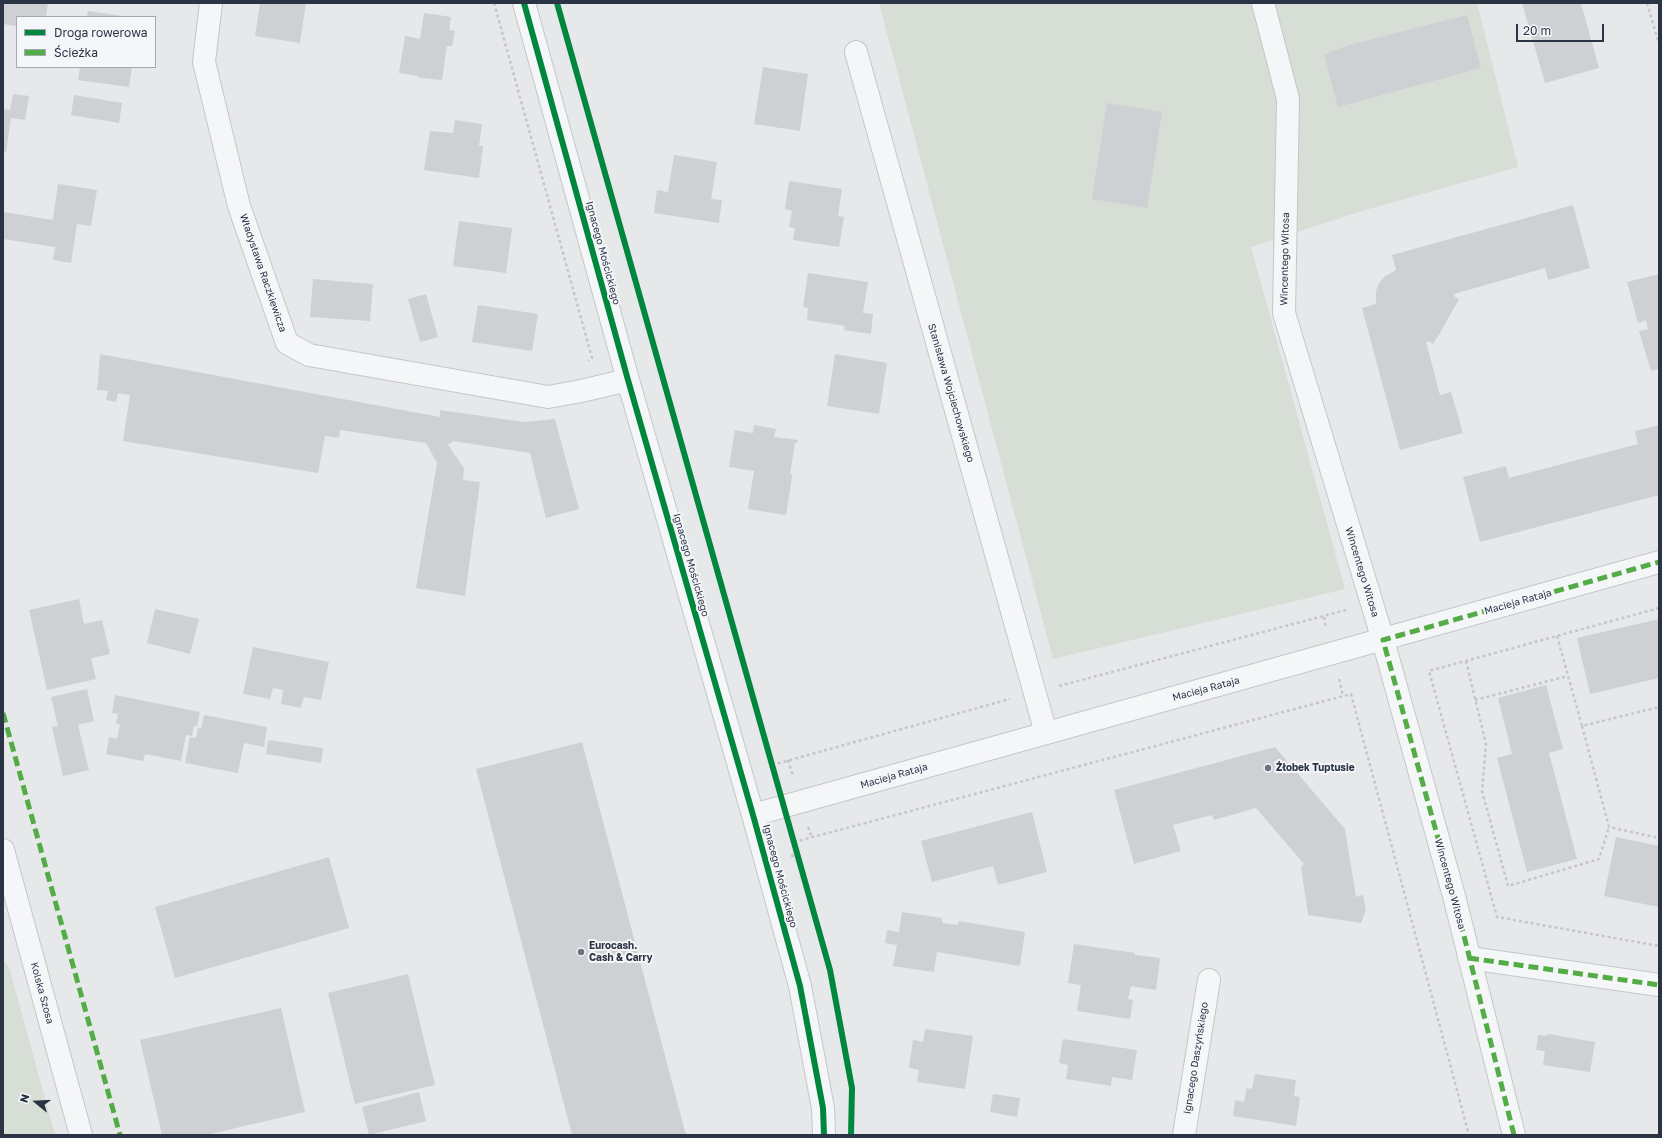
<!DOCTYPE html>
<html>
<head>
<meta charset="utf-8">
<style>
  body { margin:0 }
  #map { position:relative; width:1662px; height:1138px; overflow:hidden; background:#e6e8ea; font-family:"Golos Text",sans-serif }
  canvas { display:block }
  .frame { position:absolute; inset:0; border:4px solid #2b3445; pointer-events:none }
  .legend { position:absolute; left:16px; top:16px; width:140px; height:52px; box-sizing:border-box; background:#f4f6f9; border:1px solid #a4a8b1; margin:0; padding:5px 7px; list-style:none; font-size:12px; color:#2b3445 }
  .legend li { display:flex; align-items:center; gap:8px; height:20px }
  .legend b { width:20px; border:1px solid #a4a8b1 }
  .north { position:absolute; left:16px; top:1082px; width:40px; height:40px; -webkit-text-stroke:3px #f4f6f9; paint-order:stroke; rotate:288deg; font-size:11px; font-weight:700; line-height:16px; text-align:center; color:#2b3445 }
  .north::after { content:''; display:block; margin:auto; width:14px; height:18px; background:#2b3445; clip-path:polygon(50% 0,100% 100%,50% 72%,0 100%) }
  .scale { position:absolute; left:1516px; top:24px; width:88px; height:18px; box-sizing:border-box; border:2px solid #2b3445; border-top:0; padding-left:5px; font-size:12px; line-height:14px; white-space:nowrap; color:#2b3445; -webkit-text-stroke:3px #f4f6f9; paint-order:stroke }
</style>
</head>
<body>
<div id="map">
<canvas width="1662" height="1138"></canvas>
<div class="frame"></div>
<ul class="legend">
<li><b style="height:5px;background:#00873e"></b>Droga rowerowa</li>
<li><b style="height:5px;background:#54ac47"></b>Ścieżka</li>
</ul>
<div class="north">N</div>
<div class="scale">20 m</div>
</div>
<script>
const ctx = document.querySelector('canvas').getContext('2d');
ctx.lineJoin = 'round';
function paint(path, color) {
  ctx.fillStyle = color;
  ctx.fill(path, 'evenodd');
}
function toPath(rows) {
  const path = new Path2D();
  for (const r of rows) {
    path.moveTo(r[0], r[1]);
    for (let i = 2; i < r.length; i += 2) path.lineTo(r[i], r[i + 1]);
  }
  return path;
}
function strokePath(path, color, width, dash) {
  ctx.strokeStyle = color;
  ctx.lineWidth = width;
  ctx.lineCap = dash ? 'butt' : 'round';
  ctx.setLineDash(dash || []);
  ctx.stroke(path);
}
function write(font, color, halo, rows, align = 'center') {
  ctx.font = font + ' "Golos Text",sans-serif';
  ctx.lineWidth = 4;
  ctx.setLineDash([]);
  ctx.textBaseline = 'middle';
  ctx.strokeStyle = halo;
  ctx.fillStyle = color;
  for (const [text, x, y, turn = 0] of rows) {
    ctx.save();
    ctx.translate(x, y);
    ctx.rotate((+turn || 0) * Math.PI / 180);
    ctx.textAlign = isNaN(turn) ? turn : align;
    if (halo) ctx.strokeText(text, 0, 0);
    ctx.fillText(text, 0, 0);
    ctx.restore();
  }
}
paint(toPath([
  [879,3,1477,3,1518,167,1365,210,1251,247,1345,589,1053,659],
  [3,960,9,967,55,1135,3,1135]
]), '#d6ded6');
paint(toPath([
  [3,3,48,3,46,17,17,17,17,26,3,24],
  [260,3,306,3,300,43,255,36],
  [1522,3,1581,3,1599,68,1545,83],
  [88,11,123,16,123,17,87,17],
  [424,13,451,17,449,30,455,31,452,46,447,46,442,80,419,78,418,76,399,73,405,36,420,39],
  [1467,15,1481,68,1338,107,1324,54,1353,44],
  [80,67,132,67,129,87,78,80],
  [763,67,808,74,800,131,754,124],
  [13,94,29,96,25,120,11,118,6,152,3,152,3,109,10,110],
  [74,95,122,103,119,123,71,115],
  [1107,103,1162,112,1147,208,1092,199],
  [455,120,482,124,479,146,483,146,479,178,424,170,430,131,453,133],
  [674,155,717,162,711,199,722,200,719,223,654,213,657,190,668,192],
  [789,181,842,189,838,216,844,217,839,247,793,240,795,228,789,227,792,211,785,209],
  [58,184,97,190,91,226,77,224,71,263,53,260,55,247,3,239,3,212,53,220],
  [1573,205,1590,268,1548,280,1545,268,1454,294,1455,297,1459,299,1440,333,1433,344,1429,341,1426,342,1440,395,1451,392,1463,433,1400,450,1362,308,1376,304,1376,291,1379,283,1384,277,1396,270,1392,255],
  [459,221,512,228,506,273,453,266],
  [808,273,868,282,863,313,873,314,871,334,844,330,845,326,807,320,808,308,803,307],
  [1659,274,1659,369,1651,371,1639,331,1648,329,1646,320,1638,323,1627,282],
  [313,279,373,284,370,321,310,317],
  [426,294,438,337,420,342,408,299],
  [478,305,538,314,532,351,472,342],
  [100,354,440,417,440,410,524,422,555,419,579,509,546,518,530,453,453,441,448,445,464,468,463,480,480,482,465,596,416,588,437,463,426,443,340,430,339,438,325,436,318,473,123,441,130,395,118,393,116,402,106,400,108,391,97,390],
  [835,354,887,363,879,414,827,406],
  [754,425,776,429,774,437,798,440,797,443,795,443,790,474,792,474,792,477,786,515,748,509,754,471,729,467,735,430,753,433],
  [1659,425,1659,495,1480,542,1463,477,1506,466,1509,478,1638,444,1635,431],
  [79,599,84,624,102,620,110,654,91,658,96,679,47,690,29,610],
  [155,609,199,619,190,654,147,643],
  [1659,619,1659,678,1590,694,1577,638],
  [253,647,329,662,321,700,304,697,301,708,281,704,283,690,273,688,270,699,243,694],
  [1546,685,1563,749,1549,753,1577,859,1527,872,1497,758,1512,754,1498,698],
  [87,689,94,721,78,725,89,770,63,776,52,727,58,726,51,697],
  [115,695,200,712,197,726,194,726,192,736,186,735,181,761,145,754,143,761,106,754,109,737,117,739,120,724,116,724,118,714,112,713],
  [204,715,267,727,264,747,244,743,238,773,185,763,190,737,196,738,198,728,201,729],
  [268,740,323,748,321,763,266,754],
  [582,742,686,1135,572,1135,476,769],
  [1275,747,1345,829,1356,897,1363,895,1366,910,1361,923,1308,915,1301,867,1304,864,1256,808,1214,820,1212,815,1173,825,1181,851,1134,864,1114,790],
  [1032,812,1047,872,998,885,993,866,932,882,921,841],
  [1616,837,1659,846,1659,907,1604,896],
  [329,857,349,928,175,978,155,907],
  [902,912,942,918,942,923,958,925,958,921,1025,932,1020,966,937,952,934,972,893,966,897,945,885,943,887,930,899,932],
  [1074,944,1135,953,1135,955,1160,958,1156,990,1131,986,1128,999,1133,1000,1130,1019,1077,1011,1081,985,1068,983],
  [408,974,435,1085,355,1104,328,993],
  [281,1008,305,1112,206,1135,162,1135,140,1040],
  [925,1029,973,1036,965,1089,917,1082,919,1070,909,1068,913,1040,923,1042],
  [1548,1034,1595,1042,1590,1072,1543,1065,1545,1051,1536,1050,1538,1035,1547,1036],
  [1063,1039,1137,1050,1132,1080,1112,1077,1111,1086,1066,1079,1068,1065,1059,1063],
  [1255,1074,1296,1080,1294,1096,1300,1097,1296,1126,1233,1116,1235,1100,1244,1102,1247,1088,1252,1089],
  [419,1092,426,1121,369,1135,362,1107],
  [993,1094,1020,1098,1017,1117,990,1112]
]), '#ced0d3');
const minor = toPath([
  [211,3,204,62,239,206,287,343,309,355,548,397,581,391,628,380],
  [524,3,628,380,753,815,800,986,823,1108,824,1135],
  [1263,3,1288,99,1284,313,1383,640,1454,896,1514,1135],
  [856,52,1046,733],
  [753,815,1659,562],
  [3,850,81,1135],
  [1469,958,1659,985],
  [1184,1135,1209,980]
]);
strokePath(minor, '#c4c6c8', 24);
strokePath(toPath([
  [494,3,592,358,588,361],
  [1647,3,1659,44],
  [1659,608,1429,671,1497,917,1659,946],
  [1324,617,1326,628],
  [1557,636,1582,726,1659,707],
  [1466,661,1486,744,1482,791,1508,886,1599,859,1609,827],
  [1339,679,1343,696],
  [1059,686,1346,610],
  [1475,700,1568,676],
  [1582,726,1609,827,1659,838],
  [788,760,793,776],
  [772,765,1010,699],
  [808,827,812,838],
  [794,842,1351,694,1469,1135],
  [791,856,797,855]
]), '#c5c6ca', 2.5, [3, 3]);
strokePath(minor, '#f5f6f7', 22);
strokePath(toPath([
  [3,713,120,1135],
  [1469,958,1659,985],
  [1514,1135,1454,896,1383,640,1659,562]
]), '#54ac47', 5, [10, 5]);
strokePath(toPath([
  [524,3,628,380,753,815,800,986,823,1108,824,1135],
  [557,3,830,970,852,1088,851,1135]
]), '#00873e', 6);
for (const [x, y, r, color] of [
  [1268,768,4,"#6c737f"],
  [581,952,4,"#6c737f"]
]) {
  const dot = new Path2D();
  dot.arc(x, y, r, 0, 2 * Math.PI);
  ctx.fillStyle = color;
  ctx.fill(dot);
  strokePath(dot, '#f4f6f9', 1.5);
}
write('10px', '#2b3445', '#f4f6f9', [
  ["Ignacego Mościckiego",603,253,75],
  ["Wincentego Witosa",1285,259,-89],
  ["Władysława Raczkiewicza",263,273,71],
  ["Stanisława Wojciechowskiego",951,393,74],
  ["Ignacego Mościckiego",691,565,74],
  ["Wincentego Witosa",1362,572,73],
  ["Macieja Rataja",1518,602,-16],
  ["Macieja Rataja",1206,689,-15],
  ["Macieja Rataja",894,776,-16],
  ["Ignacego Mościckiego",780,876,75],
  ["Wincentego Witosa",1450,884,75],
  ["Kolska Szosa",42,993,75],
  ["Ignacego Daszyńskiego",1196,1058,-81]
]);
write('bold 10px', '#2b3445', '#f4f6f9', [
  ["Żłobek Tuptusie",1276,768],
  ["Eurocash.",589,946],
  ["Cash & Carry",589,958]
], 'left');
</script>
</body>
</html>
